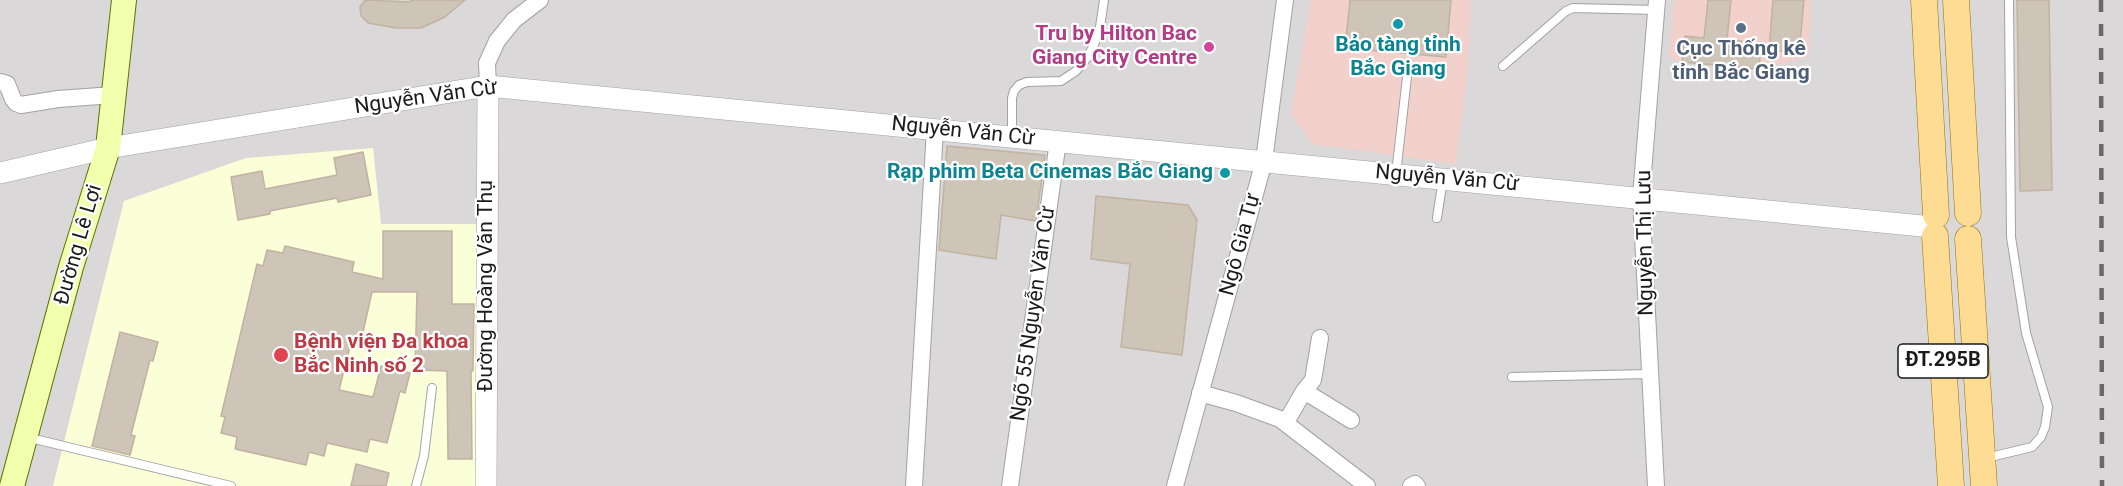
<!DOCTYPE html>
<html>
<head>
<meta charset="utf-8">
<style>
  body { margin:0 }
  canvas { display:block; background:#eeebdf }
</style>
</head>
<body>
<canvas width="2123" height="486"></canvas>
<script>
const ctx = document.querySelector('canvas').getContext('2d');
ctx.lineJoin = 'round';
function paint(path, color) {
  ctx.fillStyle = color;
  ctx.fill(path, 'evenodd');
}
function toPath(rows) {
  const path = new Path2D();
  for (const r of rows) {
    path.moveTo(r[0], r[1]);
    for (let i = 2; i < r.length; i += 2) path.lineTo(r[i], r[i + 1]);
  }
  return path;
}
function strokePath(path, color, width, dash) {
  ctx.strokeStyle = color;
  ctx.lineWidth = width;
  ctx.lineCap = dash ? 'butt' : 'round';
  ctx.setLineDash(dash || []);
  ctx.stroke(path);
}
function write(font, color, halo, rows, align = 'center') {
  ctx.font = font + ' Roboto,sans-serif';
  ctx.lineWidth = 4.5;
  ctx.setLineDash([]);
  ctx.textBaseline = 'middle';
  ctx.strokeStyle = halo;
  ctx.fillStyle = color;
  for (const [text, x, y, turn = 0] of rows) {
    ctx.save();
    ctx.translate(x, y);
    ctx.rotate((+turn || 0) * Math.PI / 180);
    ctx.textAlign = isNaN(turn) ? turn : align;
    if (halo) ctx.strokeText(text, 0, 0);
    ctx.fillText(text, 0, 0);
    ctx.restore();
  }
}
paint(toPath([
  [0,0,2123,0,2123,486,0,486]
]), '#dad8d8');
paint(toPath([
  [1311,0,1471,0,1468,69,1456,164,1312,144,1291,114],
  [1674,0,1811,0,1809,57,1759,69,1669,59]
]), '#f2d1cc');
paint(toPath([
  [373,148,381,224,478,224,475,486,53,486,124,201,246,158]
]), '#fbffd8');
const building = toPath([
  [365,0,409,2,413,0,465,0,445,17,421,28,396,28,368,23,361,16,360,7,365,0],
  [1350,0,1451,0,1446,57,1345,48,1350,0],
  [1708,0,1731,0,1727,40,1761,43,1759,69,1682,62,1685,36,1704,38,1708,0],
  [1773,0,1804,0,1799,53,1769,50,1773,0],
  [2017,0,2049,0,2052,190,2020,191,2017,0],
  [947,146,1045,155,1036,221,1001,215,996,259,939,250,947,146],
  [363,152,371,195,338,202,337,198,270,211,270,214,238,220,231,177,262,171,265,189,337,175,334,158,363,152],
  [1096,196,1188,205,1197,220,1182,355,1121,347,1130,264,1091,259,1096,196],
  [383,231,452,231,452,304,474,304,473,371,471,371,472,459,448,459,447,371,415,370,417,292,372,292,361,341,352,339,339,390,373,397,381,366,410,373,405,393,400,391,387,443,370,439,367,452,327,443,324,456,309,452,306,465,235,449,237,437,221,433,225,417,221,416,257,264,263,266,267,250,283,253,285,246,354,262,352,272,383,279,383,231],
  [120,332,158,342,153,361,150,360,131,435,135,436,130,455,92,446,120,332],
  [356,464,389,473,386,486,351,486,356,464]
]);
paint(building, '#cec4b8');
strokePath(building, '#c1b2a1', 1.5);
const service = toPath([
  [1503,66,1566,11,1573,8,1657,10],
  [1012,136,1012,98,1014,91,1019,85,1027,82,1061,81,1076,71,1087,58,1094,45,1100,27,1104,0],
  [1396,174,1408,68],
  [1437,218,1443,179],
  [1512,377,1650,374],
  [26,437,231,486],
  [1986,458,2032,447,2041,437,2045,427,2048,407,2026,333,2011,237,2009,0],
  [416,486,424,456,432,388]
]);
const minor = toPath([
  [0,82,7,84,13,99,16,103,21,105,58,99,114,95],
  [488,86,487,63,497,41,514,20,540,0],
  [1304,391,1313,380,1320,338],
  [1200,393,1236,403,1280,419,1367,486],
  [1286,422,1304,391,1351,420],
  [914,486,935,129],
  [1010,486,1058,141],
  [1175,486,1264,161,1285,0],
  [1411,486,1415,484,1417,486],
  [1656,486,1641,197,1657,0]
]);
const tertiary = toPath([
  [0,173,108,148,488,86,1932,227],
  [486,486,488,86]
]);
const secondary = toPath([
  [12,486,71,267,108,148,124,0]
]);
const primary = toPath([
  [1924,0,1936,215],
  [1956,0,1968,213],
  [1935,236,1951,486],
  [1968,239,1984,486]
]);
strokePath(service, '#a2a2a2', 10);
strokePath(minor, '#a2a2a2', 18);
strokePath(tertiary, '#a2a2a2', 22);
strokePath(secondary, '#5c7500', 26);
strokePath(primary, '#937100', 27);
strokePath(service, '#fff', 8);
strokePath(minor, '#fff', 16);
strokePath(tertiary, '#fff', 21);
strokePath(secondary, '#f2ffad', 24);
strokePath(primary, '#ffdc94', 26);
strokePath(toPath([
  [2101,0,2102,486]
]), '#696969', 4.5, [12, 12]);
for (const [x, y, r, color] of [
  [1398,24,6,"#0f9aa8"],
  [1741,28,6,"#5c6f8a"],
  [1209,47,6,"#d1479c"],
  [1225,173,6,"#0f9aa8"],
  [281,355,8,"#e0444e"]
]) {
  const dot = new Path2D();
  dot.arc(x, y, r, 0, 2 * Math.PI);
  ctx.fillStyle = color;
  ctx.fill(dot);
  strokePath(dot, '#fff', 2);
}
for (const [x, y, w] of [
  [1943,361,90]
]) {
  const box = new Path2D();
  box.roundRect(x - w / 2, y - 17, w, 34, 4.5);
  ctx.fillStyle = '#fff';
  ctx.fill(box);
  strokePath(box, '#1b1b1b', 1.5);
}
write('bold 20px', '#1b1b1b', null, [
  ["ĐT.295B",1943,361]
]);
write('bold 21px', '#b23c85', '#fff', [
  ["Tru by Hilton Bac",1197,35],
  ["Giang City Centre",1197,59]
], 'right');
write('bold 21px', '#0d838f', '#fff', [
  ["Bảo tàng tỉnh",1398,46],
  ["Bắc Giang",1398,70],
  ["Rạp phim Beta Cinemas Bắc Giang",1213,173,"right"]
]);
write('bold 21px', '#4e5e75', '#fff', [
  ["Cục Thống kê",1741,50],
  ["tỉnh Bắc Giang",1741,74]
]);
write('21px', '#1b1b1b', '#fff', [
  ["Nguyễn Văn Cừ",426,98,-8],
  ["Nguyễn Văn Cừ",963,132,6],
  ["Nguyễn Văn Cừ",1447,179,5],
  ["Nguyễn Thị Lưu",1646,243,-91],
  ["Đường Lê Lợi",79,245,-74],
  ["Ngô Gia Tự",1241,245,-75],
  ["Đường Hoàng Văn Thụ",487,286,-90],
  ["Ngõ 55 Nguyễn Văn Cừ",1034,314,-82]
]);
write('bold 21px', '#be3a42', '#fff', [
  ["Bệnh viện Đa khoa",294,343],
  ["Bắc Ninh số 2",294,367]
], 'left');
</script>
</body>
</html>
